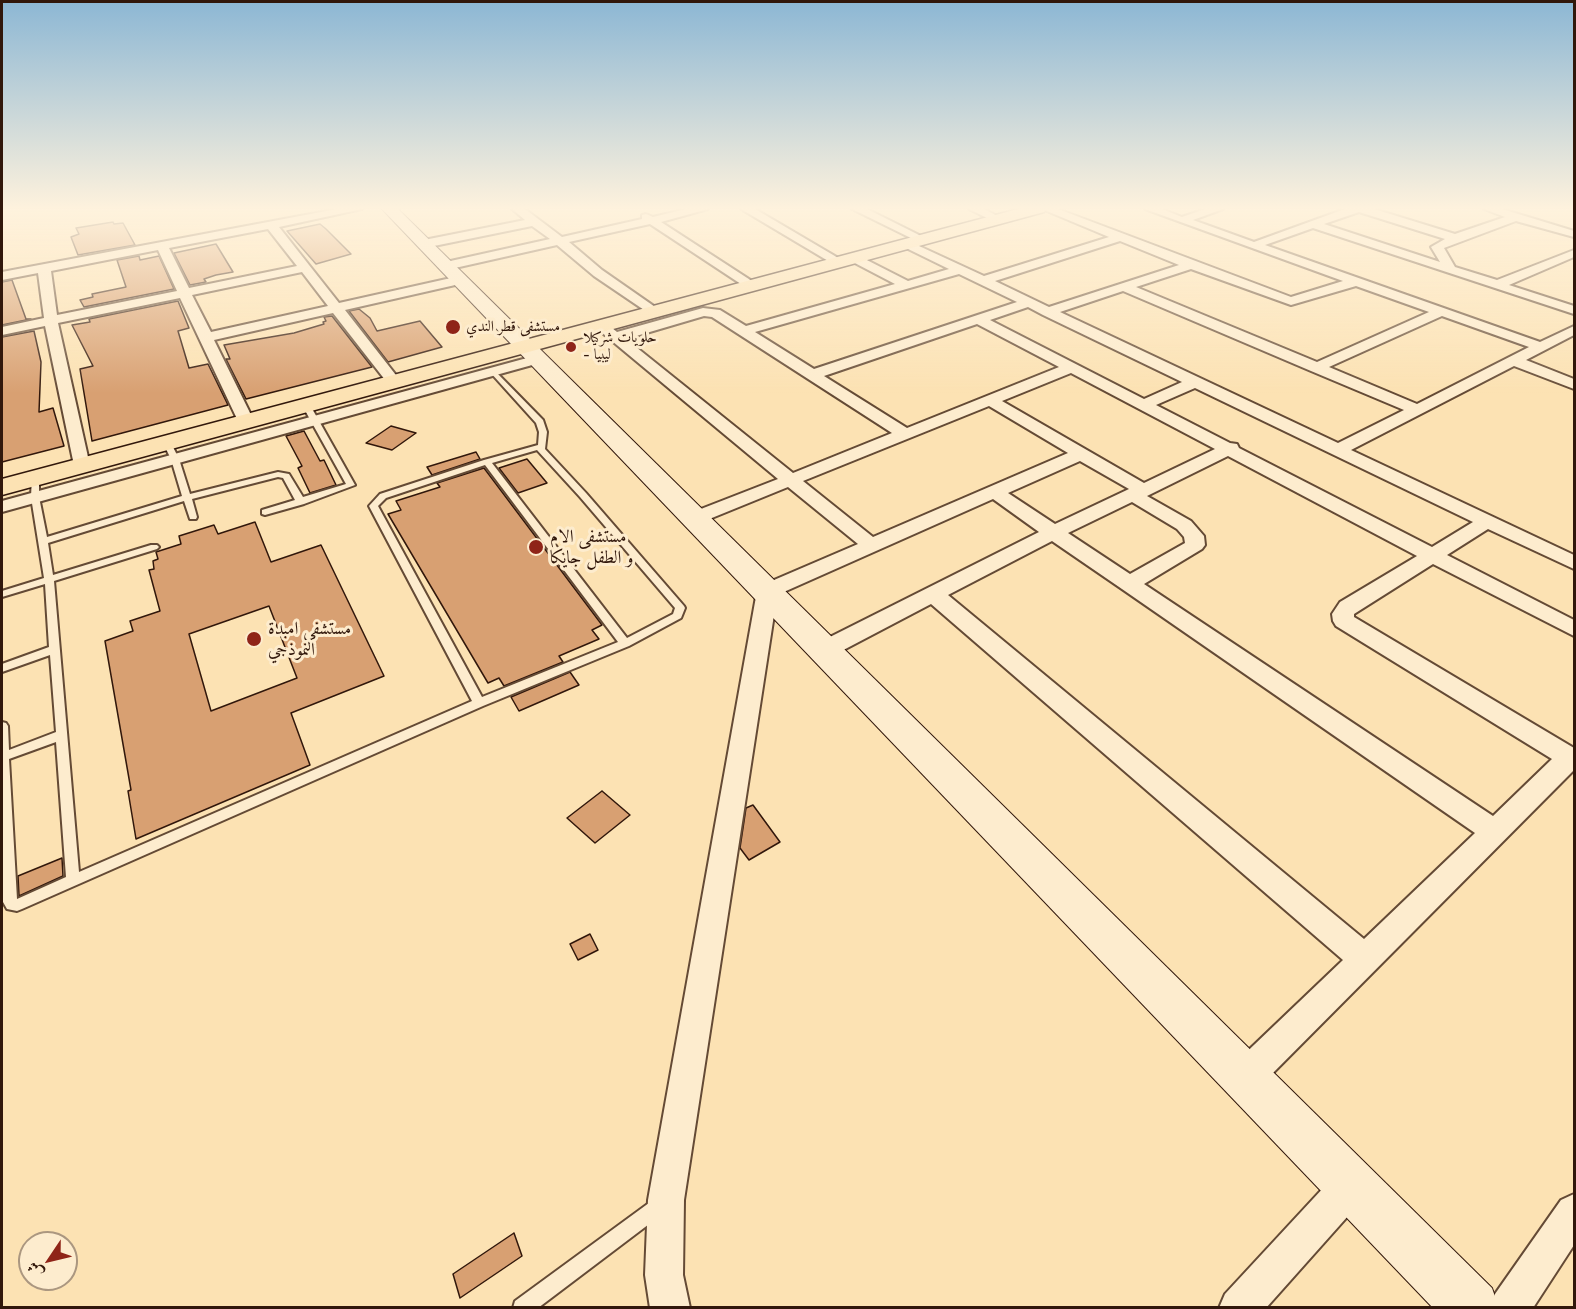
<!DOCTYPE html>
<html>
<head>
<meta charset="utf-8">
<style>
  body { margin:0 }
  #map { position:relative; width:1576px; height:1309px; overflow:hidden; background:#fce2b3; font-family:"Libre Caslon Text",Amiri,serif }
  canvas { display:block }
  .frame { position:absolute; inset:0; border:3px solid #31170b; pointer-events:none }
  .north { position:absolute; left:18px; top:1231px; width:60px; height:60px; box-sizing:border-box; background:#fdecce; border:2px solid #ab9780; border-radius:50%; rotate:235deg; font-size:16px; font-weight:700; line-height:24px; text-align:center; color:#31170b }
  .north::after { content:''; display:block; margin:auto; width:21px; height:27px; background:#8f2418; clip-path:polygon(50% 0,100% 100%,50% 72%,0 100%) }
</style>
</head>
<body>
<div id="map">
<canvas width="1576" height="1309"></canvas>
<div class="frame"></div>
<div class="north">ش</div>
</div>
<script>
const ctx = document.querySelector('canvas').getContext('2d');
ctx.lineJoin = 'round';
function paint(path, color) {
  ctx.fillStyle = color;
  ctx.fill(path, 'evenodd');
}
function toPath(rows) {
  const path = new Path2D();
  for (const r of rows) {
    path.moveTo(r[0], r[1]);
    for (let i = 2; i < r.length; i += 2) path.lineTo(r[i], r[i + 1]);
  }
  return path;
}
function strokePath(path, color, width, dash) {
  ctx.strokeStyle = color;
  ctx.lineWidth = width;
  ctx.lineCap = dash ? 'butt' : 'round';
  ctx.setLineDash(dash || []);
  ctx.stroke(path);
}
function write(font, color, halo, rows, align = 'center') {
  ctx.font = font + ' "Libre Caslon Text",Amiri,serif';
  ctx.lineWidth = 6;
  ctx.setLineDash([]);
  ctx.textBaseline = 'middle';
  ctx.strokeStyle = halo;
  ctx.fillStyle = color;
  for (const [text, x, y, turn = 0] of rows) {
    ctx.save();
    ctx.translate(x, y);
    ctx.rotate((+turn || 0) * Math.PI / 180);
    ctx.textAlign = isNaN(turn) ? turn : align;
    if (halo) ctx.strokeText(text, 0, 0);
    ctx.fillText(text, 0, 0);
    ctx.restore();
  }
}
const building = toPath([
  [113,222,114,224,123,223,135,245,78,255,71,237,79,234,76,228,113,222],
  [320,224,326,229,351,254,316,264,287,231,320,224],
  [216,244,233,272,216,275,204,279,206,282,190,285,174,253,216,244],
  [139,256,140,260,159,256,174,289,84,307,80,300,93,297,92,294,126,287,117,260,139,256],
  [12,280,26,319,31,319,2,325,2,282,12,280],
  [178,301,189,328,178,331,189,368,208,364,228,405,92,441,80,369,93,366,72,325,90,322,89,319,178,301],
  [359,309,370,318,377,331,420,321,442,347,388,362,349,311,359,309],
  [332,316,372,367,246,399,226,359,230,359,224,345,294,333,324,324,323,322,326,321,324,317,332,316],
  [34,331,41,362,39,412,53,408,64,446,2,462,2,337,34,331],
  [391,426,416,433,392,450,366,443,391,426],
  [304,431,320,461,324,460,336,485,310,493,298,468,302,466,286,436,304,431],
  [476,452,480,459,432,475,427,467,476,452],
  [527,459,547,483,518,493,499,468,527,459],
  [484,468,602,625,592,630,599,639,559,656,563,662,504,686,499,678,488,683,388,514,401,510,396,501,440,487,437,483,484,468],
  [255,522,271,562,321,545,384,676,291,713,310,765,136,839,128,791,131,790,105,641,133,631,130,621,160,611,149,570,154,569,153,561,158,559,156,552,181,544,179,536,214,525,218,534,255,522],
  [269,606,297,678,211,711,189,634,269,606],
  [570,672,579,685,519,711,511,697,570,672],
  [602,791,630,815,595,843,567,818,602,791],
  [753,805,780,842,749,860,740,848,746,808,753,805],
  [62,858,63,876,19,896,18,876,62,858],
  [590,934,598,950,578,960,570,944,590,934],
  [514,1233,522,1256,460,1298,453,1274,514,1233]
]);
paint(building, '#d8a072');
strokePath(building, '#31170b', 1.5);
const lane = toPath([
  [490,370,494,370,543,420,547,432,545,449,586,493,684,606,685,608,681,618,629,646,483,706,22,909,17,911,7,909,3,902,2,858,2,722,6,723,8,726,9,750,56,732,50,655,2,672,2,664,49,647,45,584,2,597,2,591,44,578,31,497,32,476,35,475,39,478,39,497,47,537,182,496,171,459,163,443,167,441,171,443,179,459,190,494,278,472,289,474,303,497,346,484,302,405,306,403,310,405,355,485,304,504,265,515,262,514,262,510,295,500,283,478,278,477,192,499,197,517,196,519,190,519,184,501,48,543,53,575,151,545,157,545,159,547,157,549,54,581,79,872,472,701,369,506,380,494,484,460,538,445,539,432,536,423,490,372,490,370],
  [537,450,580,497,675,608,673,614,627,638,492,463,537,450],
  [485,465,618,642,482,697,378,506,386,498,485,465],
  [56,742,66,877,17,899,9,759,56,742],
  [659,1197,665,1200,668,1206,665,1212,538,1308,513,1308,515,1301,653,1200,659,1197]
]);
const street = toPath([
  [337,209,362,209,279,227,339,303,460,276,466,280,464,283,345,310,399,379,402,382,399,385,389,385,333,313,214,340,254,421,246,426,238,421,180,298,58,323,90,466,87,470,75,470,45,326,2,335,2,327,44,318,38,273,2,280,2,272,337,209],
  [268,229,297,266,189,288,169,248,268,229],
  [158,250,177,291,57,315,51,271,158,250],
  [302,272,328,306,211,332,192,295,302,272],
  [512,209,525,209,562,237,642,219,642,215,646,214,653,217,686,209,708,209,661,222,758,285,752,289,747,288,650,224,569,242,602,270,658,309,660,312,658,315,653,316,594,276,557,245,446,270,440,266,446,262,550,239,532,226,424,248,418,244,424,240,525,220,512,209],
  [741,209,755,209,845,262,843,265,835,265,741,209],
  [852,209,867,209,929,240,923,244,919,242,852,209],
  [969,209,984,209,1005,220,999,223,995,222,969,209],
  [1042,209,1058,209,1291,297,1343,281,1145,209,1162,209,1182,217,1205,209,1223,209,1193,220,1254,242,1345,209,1374,209,1455,234,1505,217,1484,209,1502,209,1574,231,1574,237,1516,221,1444,248,1455,267,1497,280,1574,250,1574,257,1509,285,1574,306,1574,314,1313,228,1265,245,1540,342,1574,326,1574,335,1526,360,1574,379,1574,389,1514,366,1351,450,1574,555,1574,569,1488,529,1447,555,1574,620,1574,636,1433,564,1354,614,1354,617,1574,748,1574,770,1257,1089,1245,1094,1233,1089,1228,1077,1233,1065,1343,960,931,604,832,656,824,658,816,656,813,650,816,644,1039,532,993,499,777,595,684,1200,683,1275,690,1308,650,1308,645,1275,648,1200,757,591,760,586,858,544,788,487,702,522,688,522,686,518,688,514,778,479,594,326,596,323,606,323,617,332,703,308,720,310,746,326,895,284,851,261,849,258,855,254,908,281,949,269,902,246,900,244,906,240,984,276,1109,237,1042,209],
  [1359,212,1445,239,1431,247,1440,262,1324,224,1359,212],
  [1120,241,1179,265,1049,307,995,281,1120,241],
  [1191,269,1291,305,1356,286,1429,312,1317,362,1136,287,1191,269],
  [959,274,1017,302,814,369,755,332,959,274],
  [1123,291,1311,371,1404,410,1338,443,1060,312,1123,291],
  [1028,307,1043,315,1182,382,1144,399,990,320,1028,307],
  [704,316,712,317,892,433,793,473,626,339,704,316],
  [1442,316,1529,347,1417,404,1329,367,1442,316],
  [977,324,1059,367,907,428,824,376,977,324],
  [1071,373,1215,449,1144,483,1002,401,1071,373],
  [1195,388,1473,522,1432,547,1239,448,1237,444,1230,443,1156,405,1195,388],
  [989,406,1068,453,873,537,803,481,989,406],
  [1228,456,1417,556,1340,602,1332,614,1333,621,1336,626,1552,759,1493,816,1144,584,1202,549,1205,545,1204,536,1191,521,1147,496,1228,456],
  [1080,461,1129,489,1055,524,1008,493,1080,461],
  [1132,502,1177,529,1184,537,1185,543,1130,574,1068,533,1132,502],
  [1052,541,1122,589,1475,833,1364,939,948,595,1052,541],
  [538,355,545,359,543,362,2,512,2,501,538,355],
  [1351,1167,1364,1172,1369,1185,1364,1198,1266,1308,1219,1308,1225,1294,1338,1172,1351,1167],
  [1574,1194,1574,1245,1533,1308,1489,1308,1495,1294,1561,1200,1574,1194]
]);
const secondary = toPath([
  [382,209,398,209,1492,1288,1499,1308,1433,1308,382,209]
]);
const highway = toPath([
  [1018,209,1046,209,1044,212,2,495,2,479,1018,209]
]);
strokePath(lane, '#644a35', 4);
strokePath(street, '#644a35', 4);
strokePath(secondary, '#31170b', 2);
strokePath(highway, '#31170b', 3);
paint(lane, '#fdecce');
paint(street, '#fdecce');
paint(secondary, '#fdecce');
paint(highway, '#fce2b3');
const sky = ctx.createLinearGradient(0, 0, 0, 393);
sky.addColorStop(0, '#8cb7d4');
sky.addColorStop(0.53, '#fef2dd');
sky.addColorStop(1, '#fef2dd00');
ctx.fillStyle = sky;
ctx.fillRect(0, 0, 1576, 393);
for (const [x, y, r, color] of [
  [453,327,8,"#8f2418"],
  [571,347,6,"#8f2418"],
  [536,547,8,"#8f2418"],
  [254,639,8,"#8f2418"]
]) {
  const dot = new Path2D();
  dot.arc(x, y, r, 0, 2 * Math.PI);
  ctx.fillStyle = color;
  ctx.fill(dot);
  strokePath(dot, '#fdecce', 2);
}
write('15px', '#31170b', '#fdecce', [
  ["مستشفى قطر الندي",466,327],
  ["حلويات شركيلا",583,338],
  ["- ليبيا",583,355]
], 'left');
write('18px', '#31170b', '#fdecce', [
  ["مستشفى الام",550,537],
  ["و الطفل جايكا",550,558],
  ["مستشفى امبدة",268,629],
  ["النموذجي",268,650]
], 'left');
</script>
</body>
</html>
